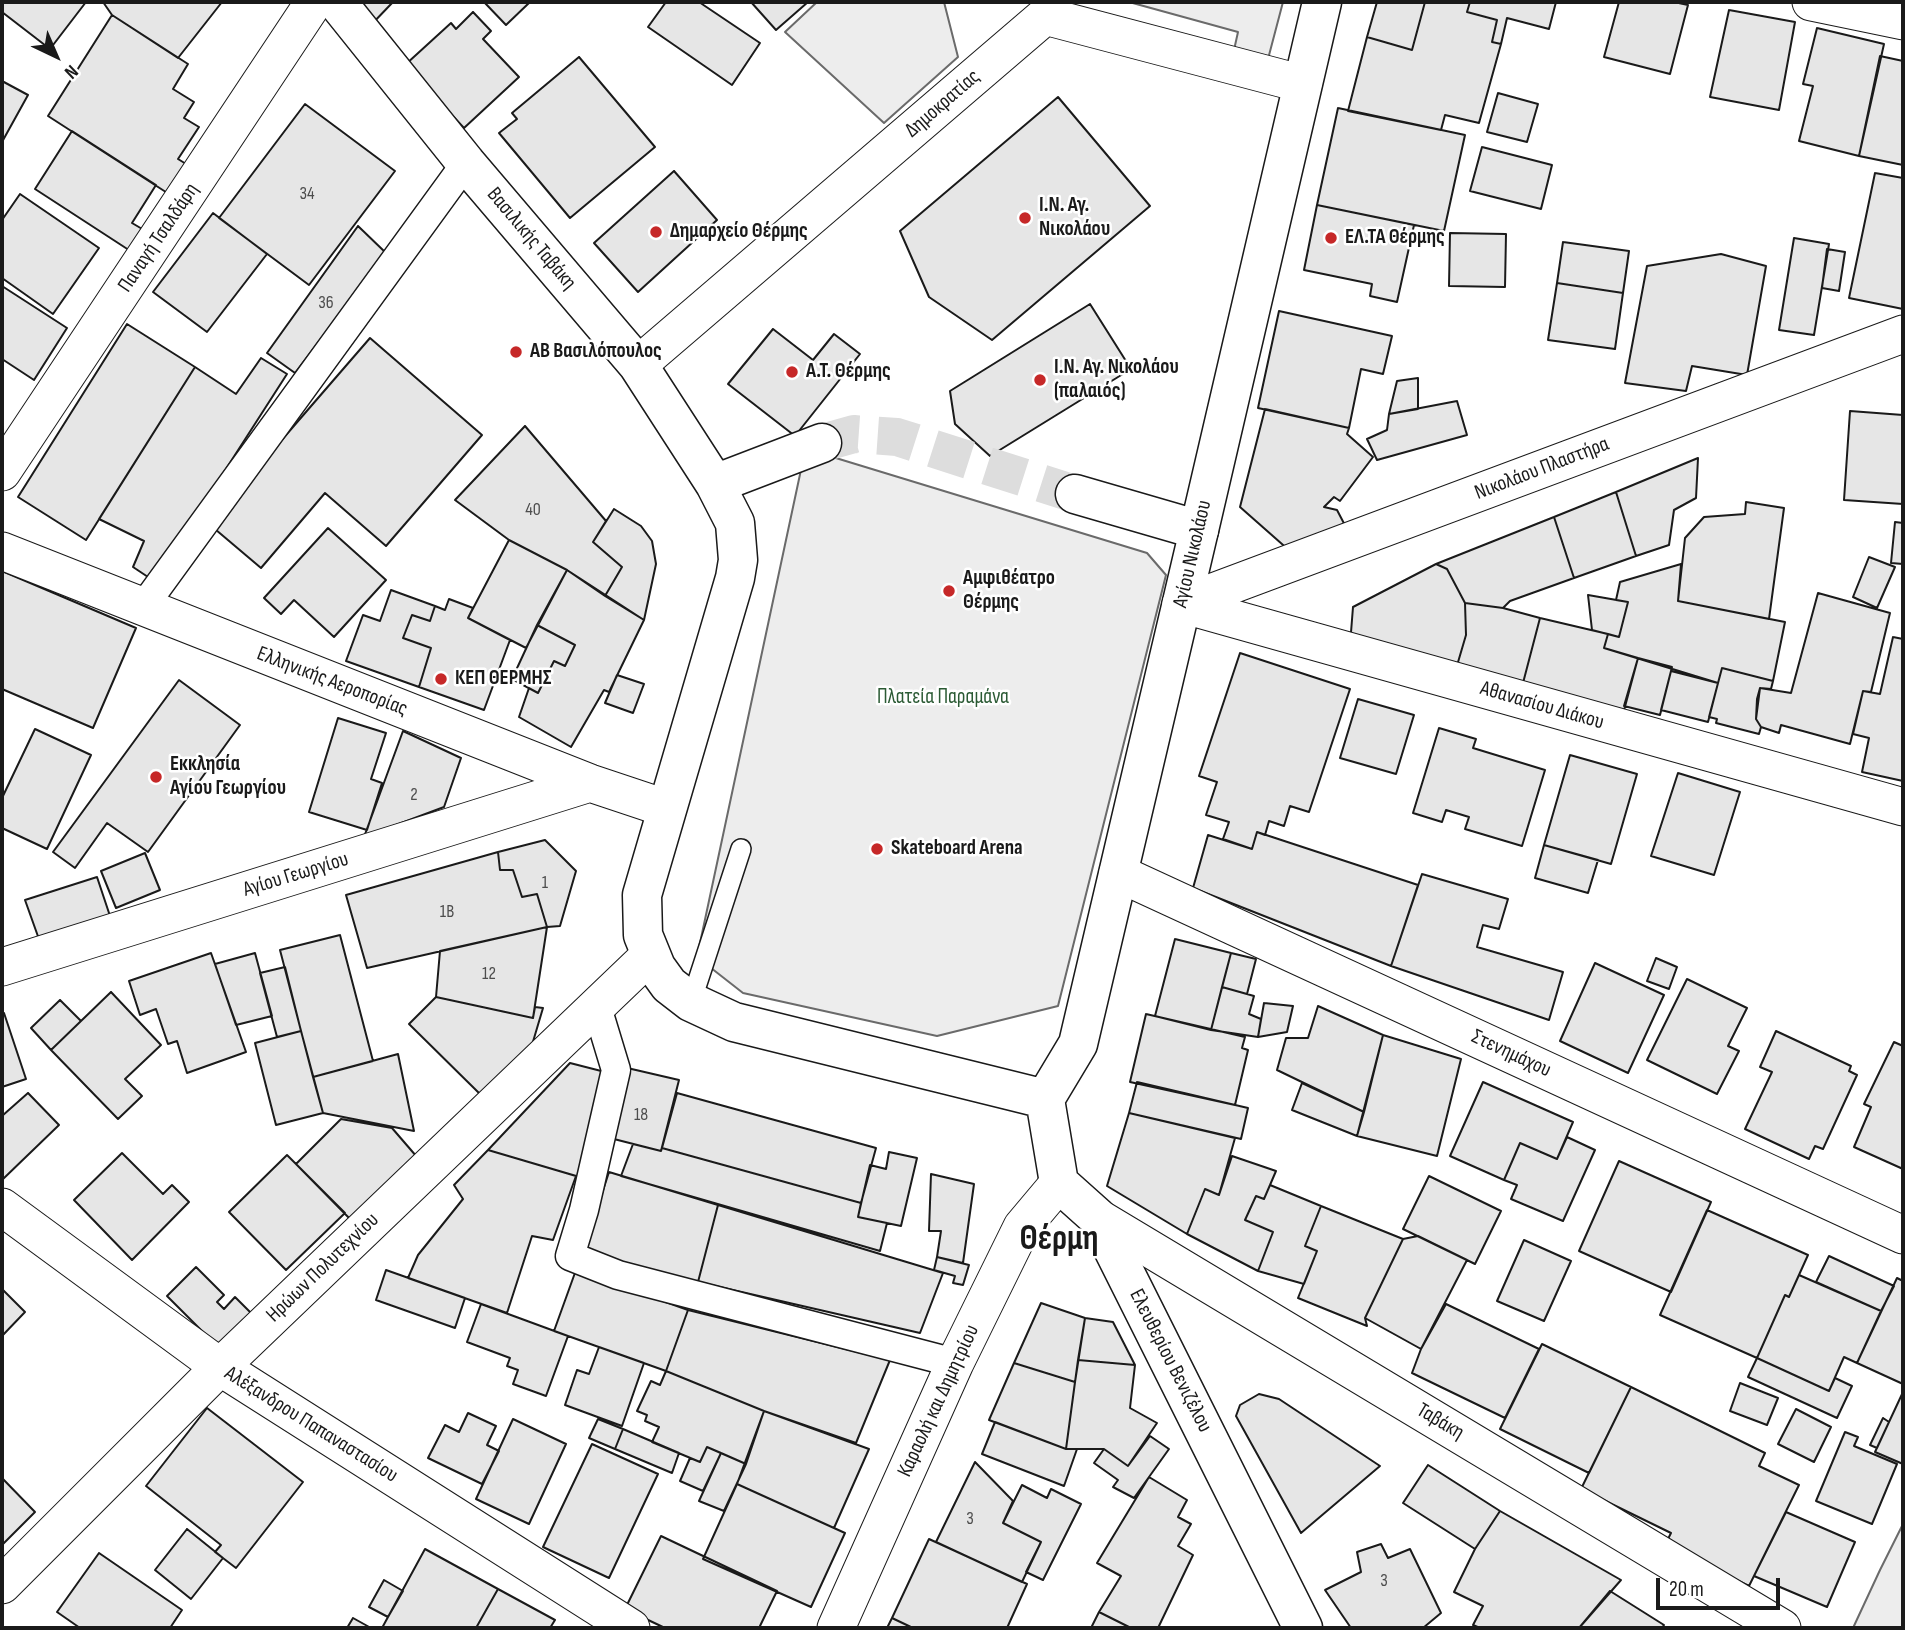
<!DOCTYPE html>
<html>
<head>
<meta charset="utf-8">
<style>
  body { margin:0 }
  #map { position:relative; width:1905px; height:1630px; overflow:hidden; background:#fff; font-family:"Sofia Sans Condensed",sans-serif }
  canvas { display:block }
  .frame { position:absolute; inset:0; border:4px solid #1a1a1a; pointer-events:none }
  .north { position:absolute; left:21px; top:21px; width:70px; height:70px; -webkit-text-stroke:5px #fff; paint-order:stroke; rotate:136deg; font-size:19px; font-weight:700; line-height:28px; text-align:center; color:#1a1a1a }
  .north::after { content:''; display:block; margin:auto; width:24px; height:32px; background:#1a1a1a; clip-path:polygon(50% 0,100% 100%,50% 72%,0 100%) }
  .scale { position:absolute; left:1656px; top:1578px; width:124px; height:32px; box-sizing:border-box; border:4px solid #1a1a1a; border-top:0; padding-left:9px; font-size:21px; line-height:24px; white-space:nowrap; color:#1a1a1a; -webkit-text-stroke:5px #fff; paint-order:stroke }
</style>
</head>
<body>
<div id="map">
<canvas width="1905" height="1630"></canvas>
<div class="frame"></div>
<div class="north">N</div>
<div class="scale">20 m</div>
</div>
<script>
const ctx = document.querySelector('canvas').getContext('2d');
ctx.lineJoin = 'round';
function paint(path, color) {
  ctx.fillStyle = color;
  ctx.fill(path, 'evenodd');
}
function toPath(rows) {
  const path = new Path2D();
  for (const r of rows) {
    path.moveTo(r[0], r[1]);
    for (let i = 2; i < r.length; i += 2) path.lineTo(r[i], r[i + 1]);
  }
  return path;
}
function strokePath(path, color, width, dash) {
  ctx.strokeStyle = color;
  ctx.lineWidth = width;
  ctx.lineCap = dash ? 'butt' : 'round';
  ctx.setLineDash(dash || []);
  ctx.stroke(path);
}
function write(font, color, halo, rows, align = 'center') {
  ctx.font = font + ' "Sofia Sans Condensed",sans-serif';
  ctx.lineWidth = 5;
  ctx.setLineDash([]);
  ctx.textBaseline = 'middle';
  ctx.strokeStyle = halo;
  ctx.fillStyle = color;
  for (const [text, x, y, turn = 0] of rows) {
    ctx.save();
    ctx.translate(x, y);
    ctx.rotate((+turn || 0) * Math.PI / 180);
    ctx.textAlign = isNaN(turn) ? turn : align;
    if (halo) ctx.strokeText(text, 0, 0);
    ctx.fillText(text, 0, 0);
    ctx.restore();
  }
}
const built = toPath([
  [817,2,944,2,958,57,884,123,785,32,817,2],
  [1129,2,1283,2,1268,59,1234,50,1238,32,1129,2],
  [826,455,1147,553,1166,575,1058,1006,937,1036,743,993,697,957,802,465,826,455],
  [1903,1524,1903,1628,1853,1628,1880,1570,1903,1524]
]);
paint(built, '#ededed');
strokePath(built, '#6a6a6a', 2);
const building = toPath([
  [2,2,86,2,50,49,2,12,2,2],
  [103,2,222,2,178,58,112,15,103,2],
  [366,2,393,2,370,26,356,12,366,2],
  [484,2,530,2,506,25,484,2],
  [666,2,699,2,760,43,732,85,648,27,666,2],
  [751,2,808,2,776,30,751,2],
  [1377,2,1425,2,1412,50,1367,37,1377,2],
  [1425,2,1470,2,1467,12,1497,20,1492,42,1501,44,1479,123,1445,115,1441,130,1348,111,1367,37,1412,50,1425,2],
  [1470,2,1556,2,1549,29,1507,18,1501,44,1492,42,1497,20,1467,12,1470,2],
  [1619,2,1674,2,1688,5,1670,74,1604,57,1619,2],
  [1729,10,1795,22,1779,110,1710,97,1729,10],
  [473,12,491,31,483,39,519,77,464,128,405,65,451,23,456,29,473,12],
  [112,15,188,64,173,89,194,102,184,118,199,127,178,159,191,167,172,196,48,116,112,15],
  [1817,28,1884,44,1859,156,1799,141,1813,86,1803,84,1817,28],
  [1880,56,1903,61,1903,165,1859,156,1880,56],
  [579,57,655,147,570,218,499,133,517,119,512,113,579,57],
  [2,81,28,95,2,142,2,81],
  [1498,93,1538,104,1527,142,1487,132,1498,93],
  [1058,97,1150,206,992,340,929,297,900,231,1058,97],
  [305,104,395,171,309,285,219,218,305,104],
  [1338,108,1465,135,1444,231,1317,205,1338,108],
  [72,131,156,185,132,223,149,233,135,254,35,189,72,131],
  [1482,147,1552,165,1541,209,1470,191,1482,147],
  [674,171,717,220,638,292,594,243,674,171],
  [1875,173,1903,178,1903,309,1849,298,1875,173],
  [20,194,99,248,53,314,2,278,2,220,20,194],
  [1317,205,1414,225,1397,302,1370,296,1372,284,1304,270,1317,205],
  [213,213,267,254,207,332,153,292,213,213],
  [358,226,386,253,295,373,267,353,358,226],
  [1450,233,1506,234,1505,287,1449,286,1450,233],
  [1794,238,1829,244,1814,335,1779,330,1794,238],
  [1563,242,1629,251,1623,293,1557,283,1563,242],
  [1827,249,1845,252,1839,291,1822,288,1827,249],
  [1721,254,1766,266,1747,375,1692,366,1686,391,1625,383,1647,266,1721,254],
  [1557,283,1623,293,1615,349,1548,340,1557,283],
  [2,286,67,328,34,380,2,359,2,286],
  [1090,304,1131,369,990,456,955,424,950,391,1090,304],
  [1279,311,1392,336,1383,374,1361,369,1349,428,1258,408,1279,311],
  [127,324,195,367,86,540,18,497,127,324],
  [773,329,813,360,834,334,860,354,795,436,728,384,773,329],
  [370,338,482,435,386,546,325,493,261,568,209,524,370,338],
  [261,358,287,374,154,581,133,567,144,541,99,519,195,367,236,394,261,358],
  [1418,378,1418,409,1389,414,1397,381,1418,378],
  [1457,401,1467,435,1377,460,1367,439,1387,430,1389,414,1457,401],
  [1265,409,1349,428,1347,434,1373,457,1340,501,1334,497,1324,507,1337,510,1349,533,1291,552,1240,507,1265,409],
  [1850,411,1903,415,1903,504,1844,500,1850,411],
  [525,426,606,521,593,542,622,567,605,596,567,570,509,540,455,500,525,426],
  [1698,458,1696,498,1674,510,1669,545,1636,556,1616,492,1698,458],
  [1616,492,1636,556,1574,578,1554,517,1616,492],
  [1746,502,1784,508,1769,619,1678,601,1685,538,1704,517,1745,514,1746,502],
  [614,509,641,526,652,541,656,564,644,620,605,596,622,567,593,542,614,509],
  [1554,517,1574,578,1510,601,1503,608,1465,603,1447,569,1436,564,1554,517],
  [1895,522,1903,523,1903,564,1891,563,1895,522],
  [328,528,386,580,334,637,294,600,281,614,264,598,328,528],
  [509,540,567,570,526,648,468,618,509,540],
  [1869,557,1895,567,1877,608,1853,597,1869,557],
  [1436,564,1447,569,1465,603,1466,635,1456,669,1350,645,1353,607,1436,564],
  [1681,564,1678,601,1785,622,1773,681,1722,668,1718,683,1604,648,1608,634,1619,637,1628,602,1616,600,1620,582,1681,564],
  [567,570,644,620,609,692,604,690,571,747,519,717,529,688,538,693,554,661,565,666,575,645,537,625,567,570],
  [2,571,136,628,93,728,2,689,2,571],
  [391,590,435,606,430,621,412,615,403,638,431,648,419,687,346,661,363,615,380,621,391,590],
  [1818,593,1890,613,1871,692,1863,691,1850,744,1781,725,1779,733,1761,727,1756,719,1760,688,1791,693,1818,593],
  [1588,595,1628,602,1619,637,1592,630,1588,595],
  [449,599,473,608,468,618,510,640,484,710,419,687,431,648,403,638,412,615,430,621,435,606,445,610,449,599],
  [1465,603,1503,608,1540,618,1523,683,1456,669,1466,635,1465,603],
  [1540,618,1608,634,1604,648,1638,658,1623,714,1523,683,1540,618],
  [537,625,575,645,565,666,554,661,538,693,512,679,537,625],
  [1893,637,1903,639,1903,781,1862,772,1869,738,1853,734,1863,691,1880,694,1893,637],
  [1240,653,1350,689,1309,812,1290,806,1284,826,1269,821,1265,835,1257,832,1252,849,1223,839,1229,822,1206,815,1217,782,1199,776,1240,653],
  [1638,658,1672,667,1660,715,1624,706,1638,658],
  [1722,668,1773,681,1771,689,1760,688,1757,699,1756,719,1761,727,1759,734,1716,723,1717,719,1709,717,1722,668],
  [1671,671,1718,683,1708,722,1661,710,1671,671],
  [617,675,644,684,633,713,605,703,617,675],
  [179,680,240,725,148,852,107,823,75,868,53,852,179,680],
  [1358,699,1414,715,1396,774,1340,758,1358,699],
  [338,718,386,733,371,779,382,783,367,830,309,812,338,718],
  [1439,728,1476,739,1473,748,1545,770,1522,846,1465,829,1469,817,1446,810,1442,822,1413,813,1439,728],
  [35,729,91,755,47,849,2,828,2,798,35,729],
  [403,731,461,758,444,807,364,837,403,731],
  [1570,755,1637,774,1611,864,1544,845,1570,755],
  [1678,773,1740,792,1714,875,1651,856,1678,773],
  [1257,832,1418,885,1391,966,1193,888,1208,835,1252,849,1257,832],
  [545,840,576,871,560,926,547,927,537,894,522,897,513,870,500,870,498,852,545,840],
  [1544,845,1598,860,1588,893,1535,878,1544,845],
  [498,852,500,870,513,870,522,897,537,894,547,927,367,968,346,895,498,852],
  [145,853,160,890,116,908,101,871,145,853],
  [1422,874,1508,899,1499,929,1483,925,1477,947,1563,972,1549,1020,1391,966,1422,874],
  [97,877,111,919,40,942,25,900,97,877],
  [547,927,533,1018,436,997,440,951,547,927],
  [340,935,373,1061,313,1077,280,950,340,935],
  [1175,939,1231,953,1211,1030,1155,1016,1175,939],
  [211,953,246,1052,187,1073,177,1041,168,1044,156,1009,140,1015,129,981,211,953],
  [255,953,272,1016,236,1025,215,964,255,953],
  [1231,953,1256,959,1247,994,1222,987,1231,953],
  [1656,958,1677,967,1669,989,1647,981,1656,958],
  [1595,963,1664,995,1628,1073,1560,1041,1595,963],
  [285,967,301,1031,277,1037,260,973,285,967],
  [1687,979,1747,1008,1728,1046,1739,1051,1717,1094,1647,1060,1687,979],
  [1222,987,1254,996,1249,1014,1261,1019,1258,1037,1211,1030,1222,987],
  [111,992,161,1045,125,1079,142,1096,118,1119,51,1050,111,992],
  [436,997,533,1018,535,1007,543,1008,532,1045,482,1096,409,1024,436,997],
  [60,1000,81,1021,51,1050,31,1028,60,1000],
  [1264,1003,1293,1006,1287,1032,1258,1037,1264,1003],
  [1318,1006,1383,1035,1364,1112,1277,1070,1286,1038,1308,1038,1318,1006],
  [4,1013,26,1079,2,1087,2,1014,4,1013],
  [1146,1014,1245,1037,1242,1048,1248,1050,1235,1105,1130,1082,1146,1014],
  [301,1031,323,1113,276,1125,255,1043,301,1031],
  [1776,1031,1851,1066,1849,1071,1857,1075,1823,1149,1815,1146,1809,1159,1745,1129,1772,1072,1760,1067,1776,1031],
  [1383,1035,1461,1059,1437,1156,1357,1136,1383,1035],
  [1894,1042,1903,1046,1903,1169,1854,1147,1871,1107,1864,1104,1894,1042],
  [398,1054,414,1131,323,1113,313,1077,398,1054],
  [570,1063,609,1073,583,1178,488,1150,570,1063],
  [623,1067,679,1080,661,1151,606,1137,623,1067],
  [1137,1082,1248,1108,1241,1139,1129,1113,1137,1082],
  [1483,1082,1573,1122,1557,1159,1520,1143,1504,1180,1450,1156,1483,1082],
  [1302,1083,1364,1112,1357,1136,1292,1110,1302,1083],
  [28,1093,59,1125,2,1180,2,1116,28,1093],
  [677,1093,876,1148,861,1203,662,1148,677,1093],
  [1129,1113,1235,1138,1219,1195,1205,1189,1187,1234,1107,1186,1129,1113],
  [341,1119,392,1128,417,1157,352,1221,296,1164,341,1119],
  [1567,1137,1595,1150,1563,1221,1511,1199,1517,1185,1504,1180,1520,1143,1557,1159,1567,1137],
  [633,1144,661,1151,662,1148,861,1203,858,1217,887,1223,880,1251,621,1176,633,1144],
  [488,1150,576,1176,553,1240,532,1236,507,1313,408,1278,418,1255,463,1199,454,1185,488,1150],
  [889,1152,917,1158,901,1226,858,1217,870,1165,886,1169,889,1152],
  [122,1153,163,1194,172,1185,189,1202,132,1260,74,1200,122,1153],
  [287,1155,345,1213,286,1270,229,1212,287,1155],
  [1232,1156,1276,1171,1264,1199,1256,1196,1245,1220,1273,1232,1258,1271,1187,1234,1205,1189,1219,1195,1232,1156],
  [1619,1161,1711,1202,1671,1292,1579,1251,1619,1161],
  [609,1172,718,1205,698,1282,582,1255,609,1172],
  [931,1174,974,1184,963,1263,937,1257,941,1231,929,1231,931,1174],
  [1429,1176,1501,1211,1475,1264,1403,1229,1429,1176],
  [1270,1185,1321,1206,1305,1246,1317,1251,1304,1284,1258,1271,1273,1232,1245,1220,1256,1196,1264,1199,1270,1185],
  [718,1205,943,1273,920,1333,698,1282,718,1205],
  [1321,1206,1403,1239,1365,1318,1367,1326,1298,1298,1317,1251,1305,1246,1321,1206],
  [1707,1210,1808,1255,1789,1297,1785,1295,1757,1358,1660,1315,1707,1210],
  [1418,1236,1467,1260,1421,1349,1365,1318,1403,1239,1418,1236],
  [1524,1240,1571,1261,1544,1321,1497,1301,1524,1240],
  [1829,1256,1894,1286,1881,1311,1816,1282,1829,1256],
  [937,1257,969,1265,963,1285,953,1283,955,1276,934,1270,937,1257],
  [196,1267,224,1295,217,1302,224,1309,235,1297,255,1317,221,1350,167,1296,196,1267],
  [386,1270,465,1298,455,1328,376,1300,386,1270],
  [576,1270,688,1310,666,1371,554,1331,576,1270],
  [1799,1275,1881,1311,1857,1363,1844,1357,1829,1391,1757,1358,1785,1295,1789,1297,1799,1275],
  [1897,1278,1903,1281,1903,1384,1857,1363,1897,1278],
  [2,1289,25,1312,2,1336,2,1289],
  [1041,1303,1085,1318,1075,1382,1014,1363,1041,1303],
  [481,1304,568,1336,546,1396,513,1384,518,1370,507,1366,510,1358,467,1342,481,1304],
  [1446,1304,1539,1349,1505,1418,1412,1373,1421,1349,1446,1304],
  [688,1310,890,1360,856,1443,764,1411,666,1371,688,1310],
  [1085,1318,1113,1322,1135,1365,1078,1360,1085,1318],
  [1542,1344,1631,1387,1589,1473,1500,1429,1542,1344],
  [599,1347,644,1363,622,1426,565,1405,577,1370,589,1374,599,1347],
  [1757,1358,1829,1391,1835,1378,1852,1386,1837,1418,1748,1377,1757,1358],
  [1078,1360,1135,1365,1130,1408,1157,1423,1128,1466,1104,1449,1066,1449,1078,1360],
  [1014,1363,1075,1382,1066,1449,989,1420,1014,1363],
  [666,1371,764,1411,746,1464,707,1447,700,1462,652,1442,659,1427,645,1421,647,1415,637,1411,651,1381,660,1385,666,1371],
  [1740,1383,1778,1398,1767,1425,1730,1411,1740,1383],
  [1631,1387,1765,1453,1759,1466,1799,1485,1749,1586,1665,1545,1671,1533,1581,1489,1631,1387],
  [1903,1392,1903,1464,1875,1452,1903,1392],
  [1259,1394,1279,1399,1380,1466,1301,1533,1236,1416,1240,1405,1259,1394],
  [207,1408,303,1482,236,1568,215,1552,221,1545,146,1486,207,1408],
  [1796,1409,1831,1427,1814,1462,1778,1444,1796,1409],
  [764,1411,869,1449,834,1528,737,1484,764,1411],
  [468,1413,496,1426,487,1445,499,1451,482,1484,428,1458,445,1425,459,1432,468,1413],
  [1883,1418,1889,1422,1877,1448,1870,1445,1883,1418],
  [513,1419,566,1444,529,1524,476,1499,513,1419],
  [598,1419,623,1429,615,1449,589,1438,598,1419],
  [995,1422,1066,1449,1077,1449,1064,1486,982,1454,995,1422],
  [623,1429,679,1453,672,1473,615,1449,623,1429],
  [1845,1432,1858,1437,1854,1446,1897,1464,1872,1524,1816,1501,1845,1432],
  [1150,1436,1169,1449,1134,1498,1113,1487,1118,1480,1094,1463,1104,1449,1128,1466,1150,1436],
  [592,1444,658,1474,609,1578,543,1547,592,1444],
  [707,1447,721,1453,703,1491,680,1481,690,1458,700,1462,707,1447],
  [721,1453,746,1464,724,1511,699,1501,721,1453],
  [975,1462,1013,1501,1003,1523,1041,1542,1022,1582,936,1542,975,1462],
  [1428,1465,1500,1511,1475,1549,1403,1503,1428,1465],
  [1149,1477,1187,1500,1178,1517,1191,1524,1178,1546,1193,1555,1158,1628,1131,1628,1099,1612,1121,1576,1097,1563,1149,1477],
  [2,1478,35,1512,2,1545,2,1478],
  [737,1484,845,1533,811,1607,703,1559,737,1484],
  [1022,1485,1047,1498,1051,1489,1081,1504,1043,1580,1026,1572,1041,1542,1003,1523,1022,1485],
  [1500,1511,1621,1580,1579,1628,1480,1628,1473,1625,1483,1606,1454,1592,1475,1549,1500,1511],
  [1786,1512,1855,1542,1827,1607,1754,1576,1786,1512],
  [187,1529,223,1558,191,1599,155,1570,187,1529],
  [661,1536,777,1591,759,1628,665,1628,625,1609,661,1536],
  [929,1539,1027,1584,1007,1628,913,1628,892,1618,929,1539],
  [1381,1544,1388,1558,1410,1549,1441,1613,1423,1628,1351,1628,1325,1590,1361,1572,1357,1552,1381,1544],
  [425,1549,498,1589,476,1628,382,1628,425,1549],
  [99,1553,182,1610,170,1628,80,1628,57,1612,99,1553],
  [384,1580,403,1591,388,1617,369,1607,384,1580],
  [498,1589,555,1620,550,1628,476,1628,498,1589],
  [1610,1591,1664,1625,1662,1628,1579,1628,1610,1591],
  [1099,1612,1131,1628,1091,1628,1099,1612],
  [353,1618,371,1628,347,1628,353,1618],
  [892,1618,913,1628,887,1628,892,1618]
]);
paint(building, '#e6e6e6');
strokePath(building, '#1a1a1a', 2);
strokePath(toPath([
  [822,443,854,434,897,437,1075,494]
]), '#ddd', 38, [38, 19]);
const service = toPath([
  [691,1002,741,849]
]);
const pedestrian = toPath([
  [143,607,466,163],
  [596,1004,616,1070,584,1210,570,1256,618,1275,955,1363]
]);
const minor = toPath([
  [1811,2,1903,21],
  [638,365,1045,16,1303,84],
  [2,472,314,2],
  [2,551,590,783,665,808],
  [1181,604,1903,334],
  [1181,604,1903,807],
  [1118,873,1903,1235],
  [2,967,590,783],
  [2,1207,220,1367,631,1628],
  [1097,1217,1782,1628],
  [2,1585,220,1367,649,956],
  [836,1628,955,1363,1022,1227,1059,1183]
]);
const tertiary = toPath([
  [1199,530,1322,2]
]);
const secondary = toPath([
  [337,2,466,163,638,365,715,484,735,523,738,560,735,578,642,895,643,935,656,967,669,985,691,1002,734,1022,1045,1099],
  [715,484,822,443],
  [1045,1099,1078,1044,1199,530,1075,494],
  [1045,1099,1059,1183,1097,1217,1303,1628]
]);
strokePath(service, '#1a1a1a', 22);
strokePath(pedestrian, '#1a1a1a', 31);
strokePath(minor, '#1a1a1a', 39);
strokePath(tertiary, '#1a1a1a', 41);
strokePath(secondary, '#1a1a1a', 41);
strokePath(service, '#fff', 19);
strokePath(pedestrian, '#fff', 28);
strokePath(minor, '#fff', 37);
strokePath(tertiary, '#fff', 38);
strokePath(secondary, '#fff', 38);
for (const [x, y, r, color] of [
  [1025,218,7,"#c62828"],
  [656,232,7,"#c62828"],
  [1331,238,7,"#c62828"],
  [516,352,7,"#c62828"],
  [792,372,7,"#c62828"],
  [1040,380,7,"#c62828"],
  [949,591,7,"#c62828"],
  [441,679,7,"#c62828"],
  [156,777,7,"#c62828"],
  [877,849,7,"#c62828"]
]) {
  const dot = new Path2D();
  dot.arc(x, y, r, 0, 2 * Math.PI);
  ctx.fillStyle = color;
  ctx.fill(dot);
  strokePath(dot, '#fff', 2.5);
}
write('18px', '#4d4d4d', null, [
  ["34",307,194],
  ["36",326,303],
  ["40",533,510],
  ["2",414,795],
  ["1",545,883],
  ["1B",447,912],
  ["12",489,974],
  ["18",641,1115],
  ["3",970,1519],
  ["3",1384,1581]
]);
write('21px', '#1a1a1a', '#fff', [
  ["Δημοκρατίας",943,104,-41],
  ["Παναγή Τσαλδάρη",159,238,-56],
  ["Βασιλικής Ταβάκη",531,239,50],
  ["Νικολάου Πλαστήρα",1542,469,-21],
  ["Αγίου Νικολάου",1193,554,-77],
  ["Ελληνικής Αεροπορίας",332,682,21],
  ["Αθανασίου Διάκου",1542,706,16],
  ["Αγίου Γεωργίου",296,875,-17],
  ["Στενημάχου",1511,1054,25],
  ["Ηρώων Πολυτεχνίου",323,1268,-44],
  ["Ελευθερίου Βενιζέλου",1170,1361,63],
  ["Καραολή και Δημητρίου",939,1401,-65],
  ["Ταβάκη",1440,1422,31],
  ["Αλέξανδρου Παπαναστασίου",311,1425,32]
]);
write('bold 21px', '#1a1a1a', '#fff', [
  ["Ι.Ν. Αγ.",1039,206],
  ["Νικολάου",1039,230],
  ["Δημαρχείο Θέρμης",670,232],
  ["ΕΛ.ΤΑ Θέρμης",1345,238],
  ["ΑΒ Βασιλόπουλος",530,352],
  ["Ι.Ν. Αγ. Νικολάου",1054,368],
  ["(παλαιός)",1054,392],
  ["Α.Τ. Θέρμης",806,372],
  ["Αμφιθέατρο",963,579],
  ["Θέρμης",963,603],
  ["ΚΕΠ ΘΕΡΜΗΣ",455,679],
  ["Εκκλησία",170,765],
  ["Αγίου Γεωργίου",170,789],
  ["Skateboard Arena",891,849]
], 'left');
write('21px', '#2b5a34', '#fff', [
  ["Πλατεία Παραμάνα",943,698]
]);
write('bold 35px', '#1a1a1a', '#fff', [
  ["Θέρμη",1059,1240]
]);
</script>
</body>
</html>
